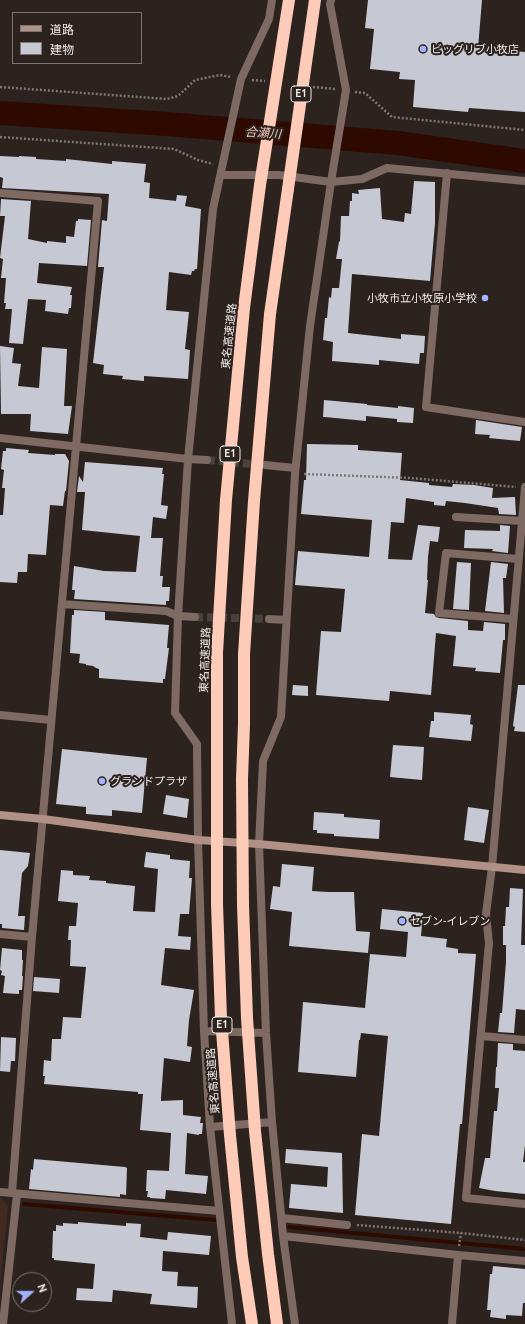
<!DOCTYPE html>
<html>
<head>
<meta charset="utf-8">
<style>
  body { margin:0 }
  #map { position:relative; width:525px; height:1324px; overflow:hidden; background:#2c231f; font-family:Ubuntu,"Noto Sans JP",sans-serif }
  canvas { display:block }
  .legend { position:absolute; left:12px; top:12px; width:130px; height:52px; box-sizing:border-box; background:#2c231f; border:1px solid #7c7470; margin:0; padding:5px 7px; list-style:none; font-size:12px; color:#f3edea }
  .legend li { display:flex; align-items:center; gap:8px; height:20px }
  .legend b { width:20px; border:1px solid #7c7470 }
  .north { position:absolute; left:12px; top:1272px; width:40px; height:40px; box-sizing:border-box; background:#2c231f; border:1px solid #7c7470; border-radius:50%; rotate:69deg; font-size:11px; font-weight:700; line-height:16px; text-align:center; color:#f3edea }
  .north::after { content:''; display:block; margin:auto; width:14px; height:18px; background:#a1b3fd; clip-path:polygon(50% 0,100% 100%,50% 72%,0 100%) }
</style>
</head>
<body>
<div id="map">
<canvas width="525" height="1324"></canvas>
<ul class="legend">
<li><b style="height:5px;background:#b19185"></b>道路</li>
<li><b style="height:11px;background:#c6c9d4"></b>建物</li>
</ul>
<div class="north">N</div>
</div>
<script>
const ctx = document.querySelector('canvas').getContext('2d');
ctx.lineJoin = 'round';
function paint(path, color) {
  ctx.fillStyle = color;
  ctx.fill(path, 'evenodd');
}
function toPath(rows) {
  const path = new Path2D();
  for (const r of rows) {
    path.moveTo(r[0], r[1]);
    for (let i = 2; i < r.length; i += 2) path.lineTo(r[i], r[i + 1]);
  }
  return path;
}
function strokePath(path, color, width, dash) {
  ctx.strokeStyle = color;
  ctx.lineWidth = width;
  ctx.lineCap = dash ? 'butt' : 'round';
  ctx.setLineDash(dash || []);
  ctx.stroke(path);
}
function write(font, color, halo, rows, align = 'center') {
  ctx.font = font + ' Ubuntu,"Noto Sans JP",sans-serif';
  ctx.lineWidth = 4;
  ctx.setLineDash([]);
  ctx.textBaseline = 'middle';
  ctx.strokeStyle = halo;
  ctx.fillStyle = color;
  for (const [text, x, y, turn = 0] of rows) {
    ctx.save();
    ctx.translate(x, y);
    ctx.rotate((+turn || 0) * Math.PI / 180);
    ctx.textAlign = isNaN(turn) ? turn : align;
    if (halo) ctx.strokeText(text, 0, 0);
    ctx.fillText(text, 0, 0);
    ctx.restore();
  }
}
paint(toPath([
  [0,1197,8,1206,0,1285]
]), '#432a21');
strokePath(toPath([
  [24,1204,215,1220],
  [289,1227,525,1249]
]), '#2d0900', 4);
strokePath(toPath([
  [0,113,167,124,398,143,525,161]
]), '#2d0900', 24);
paint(toPath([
  [368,0,482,0,478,48,525,52,525,112,469,108,468,112,413,107,415,80,399,79,400,72,370,69,374,29,365,28],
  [0,156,19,157,19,156,36,157,36,159,66,161,66,159,112,164,112,161,146,164,144,182,150,183,149,198,176,201,177,195,187,196,185,206,201,209,197,269,195,269,194,271,192,271,191,275,169,272,166,310,189,312,185,349,190,350,188,379,144,376,144,381,122,379,123,376,103,374,104,365,93,363,104,267,98,267,102,220,107,221,109,194,2,188,3,178,0,177],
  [414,181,435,182,435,223,430,281,352,274,348,333,401,339,401,334,425,336,424,353,420,353,419,364,379,360,379,365,332,361,333,342,323,340,325,318,327,318,329,297,331,298,332,288,339,288,342,259,336,259,339,242,340,241,341,216,349,216,350,201,352,201,352,193,359,194,358,190,380,188,382,219,404,222,405,213,411,214],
  [1,199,31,201,28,239,47,243,47,241,66,243,66,236,74,237,76,221,78,221,78,219,91,220,87,266,39,263,37,283,72,287,70,295,72,295,71,308,69,308,68,314,45,311,46,300,28,299,23,344,9,343,12,309,5,309,6,303,4,303,6,278,1,278,3,259,0,258,5,216,0,216],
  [0,346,14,348,12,363,21,364,18,386,39,388,42,347,67,349,64,406,72,406,68,434,30,431,31,414,1,414],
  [324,400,367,404,367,405,398,408,398,406,414,408,413,423,397,422,397,419,366,416,366,421,325,417,323,417],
  [476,420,522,427,520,441,489,438,490,435,475,434],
  [307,444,358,445,358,450,402,453,400,480,429,483,429,485,452,487,453,484,474,485,493,488,492,498,515,497,516,515,499,514,498,508,465,503,446,501,445,506,434,505,434,502,406,498,404,523,391,522,388,559,412,560,418,525,440,527,438,542,430,541,428,557,427,580,428,580,425,613,434,614,436,617,439,618,468,621,468,630,483,631,484,622,505,624,505,640,503,640,500,673,475,671,476,668,453,666,456,636,436,633,431,695,390,691,389,701,316,695,321,631,341,632,345,589,295,585,298,551,369,557,372,520,301,514,304,480,306,480],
  [6,448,29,450,28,453,55,455,55,454,65,454,69,461,66,491,65,491,63,506,50,505,46,555,28,554,27,572,18,572,17,583,0,582,0,515,3,515,5,488,2,488,4,470,1,469,3,451,6,451],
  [85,462,163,468,162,474,164,474,161,505,168,506,166,519,153,517,151,538,163,538,160,576,163,576,162,587,170,587,169,601,166,601,166,605,74,599,75,590,72,590,74,566,104,571,136,572,140,536,82,530,85,492,77,492,79,476,83,482],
  [500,525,510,526,508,553,492,551,493,549,464,548,465,530,500,531],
  [457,562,471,563,469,610,453,609],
  [491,562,508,564,506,578,503,578,504,613,485,611],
  [74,610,105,612,105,620,169,625,167,648,169,648,165,679,163,679,163,683,99,678,99,669,96,668,93,666,86,665,86,664,79,663,80,654,70,653,72,615,74,615],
  [293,685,308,686,308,696,292,695],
  [518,685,525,685,525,732,514,731,515,727,513,726],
  [434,712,471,715,470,724,473,725,471,741,429,737,431,721,434,721],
  [393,745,424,747,422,780,390,777],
  [62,749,147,758,142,813,112,810,112,816,86,814,86,807,56,804],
  [166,795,189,799,187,818,163,814],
  [468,807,489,810,484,843,464,840],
  [314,812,344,814,344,817,380,820,379,839,334,836,334,834,317,833,317,830,313,830],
  [0,850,30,853,28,866,22,873,18,916,25,916,24,930,2,928,2,924,0,924],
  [146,852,170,855,170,859,190,861,189,878,192,878,189,914,180,914,178,936,191,937,190,950,165,948,161,985,194,990,189,1020,187,1046,192,1047,190,1062,164,1058,161,1098,161,1101,183,1100,183,1115,201,1117,200,1123,203,1123,202,1134,199,1134,199,1135,187,1133,185,1174,208,1176,206,1194,166,1190,165,1199,150,1198,150,1197,147,1197,148,1191,146,1191,147,1170,169,1171,171,1133,140,1130,143,1094,138,1094,138,1092,44,1084,45,1076,43,1076,44,1060,51,1061,52,1039,61,1039,63,1017,81,1018,86,967,70,966,71,940,68,940,69,926,76,926,78,903,58,901,61,870,73,871,73,875,90,876,89,880,106,881,106,883,135,886,133,911,155,912,158,869,144,867],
  [282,864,314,867,312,891,328,892,354,892,356,931,370,932,368,953,289,946,292,912,270,909,273,886,280,887],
  [510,888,523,889,521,945,525,945,525,1010,516,1009,514,1033,498,1032,500,1013,502,1013,506,962,506,945,503,945,503,926,505,926,506,907,509,907],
  [382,909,423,913,421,936,447,939,446,947,458,949,458,953,476,954,462,1124,460,1124,451,1224,355,1215,362,1134,379,1136,388,1036,361,1033,360,1040,359,1040,356,1077,298,1072,303,1002,365,1008,370,954,406,957,408,932,380,929],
  [2,948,22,950,22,960,23,960,22,976,23,976,22,990,19,990,19,994,3,993,5,976,1,975,2,971,0,970],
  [34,977,60,979,59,993,33,991],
  [1,1037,16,1038,15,1061,11,1061,10,1072,0,1071],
  [498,1043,513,1044,513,1050,525,1051,525,1145,523,1162,525,1162,525,1194,495,1191,479,1188,485,1158,490,1158,494,1111,497,1111,499,1088,495,1088,496,1067,497,1067],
  [286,1149,342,1153,343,1213,289,1208,291,1184,327,1187,328,1167,285,1163],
  [34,1159,125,1167,127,1168,126,1195,120,1194,120,1197,29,1189,31,1169,33,1170],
  [78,1222,126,1226,126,1223,141,1224,140,1237,167,1240,168,1232,211,1236,209,1255,163,1251,162,1271,178,1272,177,1286,198,1287,197,1308,150,1304,152,1294,113,1290,112,1302,76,1300,77,1288,93,1289,95,1264,54,1260,54,1258,52,1258,53,1231,56,1231,56,1225,63,1226,63,1223,78,1224],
  [493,1266,525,1269,525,1303,523,1303,522,1316,506,1315,506,1319,490,1317,491,1310,487,1310,490,1274,492,1274]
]), '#c6c9d4');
strokePath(toPath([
  [207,460,262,465],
  [195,617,269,619]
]), '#4a413d', 8, [8, 4]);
strokePath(toPath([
  [252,80,265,81],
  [0,87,167,99,178,96,195,80,220,75,231,77],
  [313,87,336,89],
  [355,92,365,93,392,117,525,130],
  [0,137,174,149,198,160,213,164],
  [304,474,410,478,516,487],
  [357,1225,461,1233,525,1240],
  [459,1246,461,1233]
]), '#7f7774', 2.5, [2, 2]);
strokePath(toPath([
  [447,173,426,407,525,422],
  [221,175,279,175,331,182,362,179,387,168,525,181],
  [0,193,98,201,32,937,12,1193],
  [0,438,188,459,207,460],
  [265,465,295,468],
  [525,487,492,867,486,914,489,943,466,1198,525,1204],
  [456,517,522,521],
  [62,604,166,611,178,616,195,617],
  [269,619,286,620],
  [513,619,439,613,446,553,518,559],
  [0,715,51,720],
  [0,934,32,937],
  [204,1031,266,1033],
  [482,1036,525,1040],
  [210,1127,272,1122],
  [0,1192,219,1211],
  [282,1218,347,1225],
  [283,1236,458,1255,525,1261],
  [3,1324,17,1194],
  [232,1324,210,1127,204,1031,198,840,197,744,175,713,178,616,188,459,213,209,241,79,269,19,272,0],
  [295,1324,283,1236,272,1122,266,1033,259,844,263,761,281,717,295,474,310,326,331,182,346,90,330,4,331,0],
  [452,1324,458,1255]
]), '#7e6a62', 8);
strokePath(toPath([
  [0,815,43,819,198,840,259,844,525,870]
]), '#b19185', 8);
strokePath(toPath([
  [217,724,217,653,226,500,244,308,260,185],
  [244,724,244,654,254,501,270,314,288,189]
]), '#fdcbb8', 12);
strokePath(toPath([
  [260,185,289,0],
  [288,189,315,0],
  [217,724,217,904,221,1018,230,1135,242,1257,252,1324],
  [244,724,242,779,243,905,247,1018,255,1131,268,1254,277,1324]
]), '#fdcbb8', 12);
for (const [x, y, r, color] of [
  [423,49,4,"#a1b3fd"],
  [485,298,4,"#a1b3fd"],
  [102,781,4,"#a1b3fd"],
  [402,921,4,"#a1b3fd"]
]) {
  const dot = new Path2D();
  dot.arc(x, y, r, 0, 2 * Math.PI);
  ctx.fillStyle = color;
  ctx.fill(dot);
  strokePath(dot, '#2c231f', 1.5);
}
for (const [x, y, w] of [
  [301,94,20],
  [230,454,20],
  [222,1025,20]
]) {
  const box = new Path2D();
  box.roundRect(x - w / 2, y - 8, w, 16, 3);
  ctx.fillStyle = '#2c231f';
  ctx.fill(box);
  strokePath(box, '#f3edea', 1);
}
write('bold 10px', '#f3edea', null, [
  ["E1",301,94],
  ["E1",230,454],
  ["E1",222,1025]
]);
write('11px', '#f3edea', '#2c231f', [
  ["ビッグリブ小牧店",431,49],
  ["小牧市立小牧原小学校",477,298,"right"],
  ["グランドプラザ",110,781],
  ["セブン-イレブン",410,921]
], 'left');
write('11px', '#f3edea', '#2c231f', [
  ["東名高速道路",229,336,-84],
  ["東名高速道路",205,660,-88],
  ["東名高速道路",213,1081,-94]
]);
write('italic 12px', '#f5c8b8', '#2c231f', [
  ["合瀬川",263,133,4]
]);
</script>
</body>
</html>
